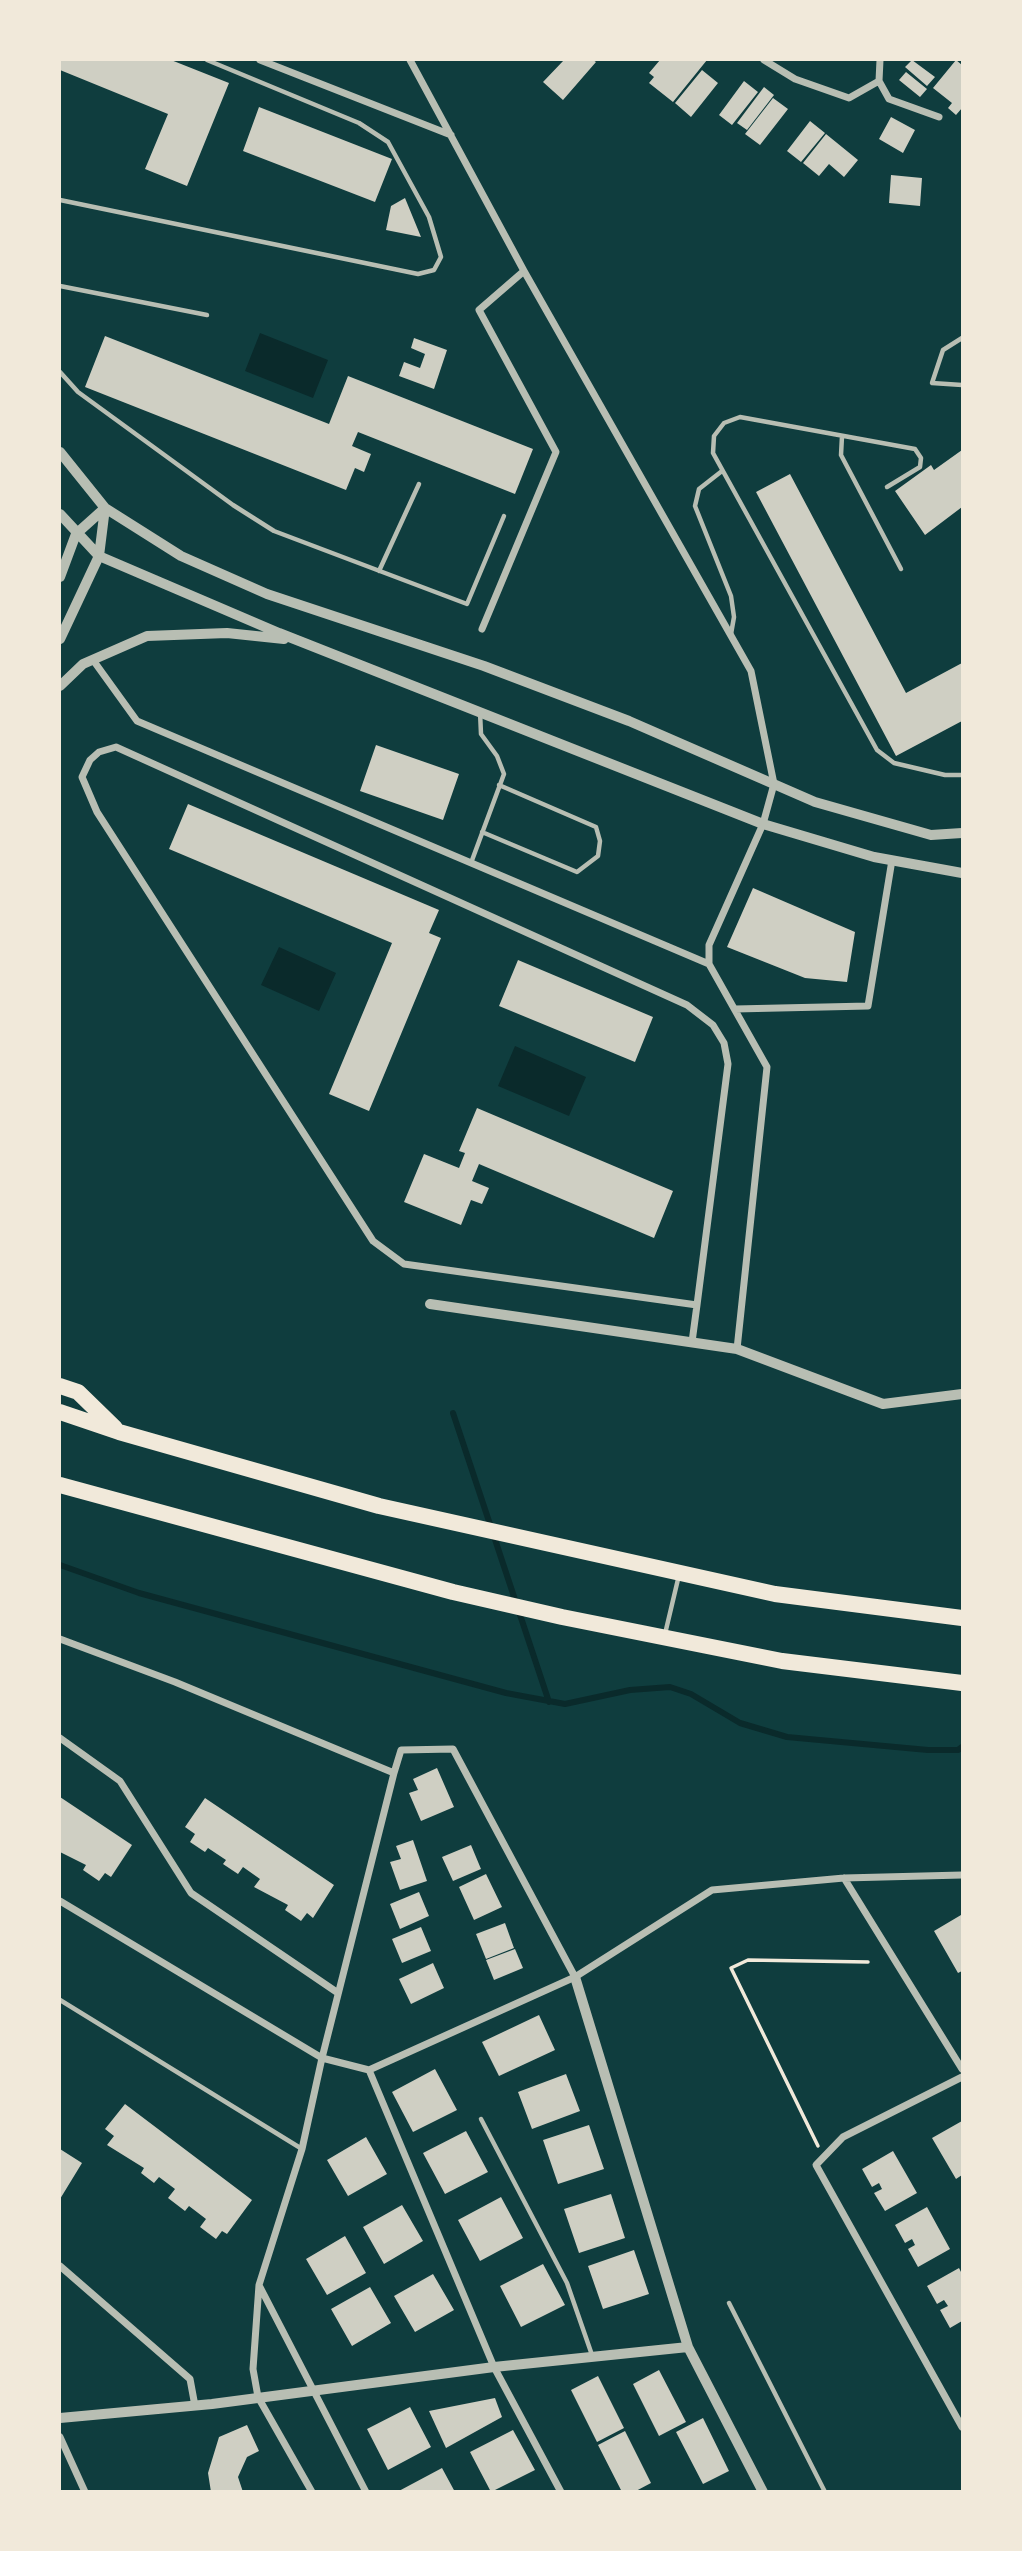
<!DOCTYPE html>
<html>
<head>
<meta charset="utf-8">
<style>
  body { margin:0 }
  #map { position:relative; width:1022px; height:2551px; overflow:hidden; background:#0f3d3e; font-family:Signika,sans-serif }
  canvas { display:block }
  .frame { position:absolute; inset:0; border:61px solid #f1e9da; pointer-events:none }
</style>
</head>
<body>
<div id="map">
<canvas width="1022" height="2551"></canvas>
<div class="frame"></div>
</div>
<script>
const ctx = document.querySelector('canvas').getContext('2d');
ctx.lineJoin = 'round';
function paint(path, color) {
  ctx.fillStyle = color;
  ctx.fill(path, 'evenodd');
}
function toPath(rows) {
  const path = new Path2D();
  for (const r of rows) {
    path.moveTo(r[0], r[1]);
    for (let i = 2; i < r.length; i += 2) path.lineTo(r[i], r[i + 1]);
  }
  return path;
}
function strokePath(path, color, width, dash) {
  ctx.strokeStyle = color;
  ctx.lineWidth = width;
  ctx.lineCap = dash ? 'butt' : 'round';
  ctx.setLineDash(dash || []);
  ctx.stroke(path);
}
paint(toPath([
  [260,333,328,360,313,398,245,371],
  [279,947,336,973,319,1011,261,985],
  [515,1046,586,1077,569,1116,498,1086]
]), '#0a2a2b');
strokePath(toPath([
  [453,1413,549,1702],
  [60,1565,139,1593,506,1693,565,1704,630,1690,670,1687,691,1694,740,1723,787,1737,928,1750,958,1750,962,1747]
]), '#0a2a2b', 6);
paint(toPath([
  [60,60,171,60,229,83,187,186,145,169,168,114,60,70],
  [564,60,593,60,596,62,563,100,543,82],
  [660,60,707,60,673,102,649,83,654,77,649,73],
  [912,60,935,77,927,86,905,67],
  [956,60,962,65,962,108,956,115,948,108,952,103,933,88],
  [702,70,718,83,691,117,675,103],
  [906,72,927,89,920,97,899,80],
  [744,81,758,92,732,125,719,115],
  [764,87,774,95,747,130,737,123],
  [773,98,788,109,760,145,745,134],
  [259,107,392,159,375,202,243,151],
  [891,117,915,130,903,153,879,139],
  [810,121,825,133,801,162,787,151],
  [826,134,858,160,844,177,829,164,819,176,803,163],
  [891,175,922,178,920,206,889,203],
  [405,198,421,237,386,230,391,206],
  [105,336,329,424,348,376,533,449,515,494,358,432,352,446,371,454,364,472,355,468,346,490,85,387],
  [414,338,447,350,434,389,399,376,404,362,420,368,425,354,411,348],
  [962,450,962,507,925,535,895,491,931,465,934,470],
  [790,474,906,693,962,663,962,721,896,756,756,492],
  [376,745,459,774,443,820,360,791],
  [188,804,439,910,429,933,441,938,369,1111,329,1094,392,943,169,849],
  [753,888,855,932,847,982,805,978,727,947],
  [518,960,653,1017,635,1062,499,1006],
  [477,1108,673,1191,654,1238,479,1164,472,1181,489,1188,482,1204,471,1200,461,1225,404,1202,424,1154,459,1168,465,1153,459,1151],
  [437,1768,454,1807,421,1821,409,1793,418,1790,413,1779],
  [60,1797,132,1845,111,1877,105,1873,99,1881,83,1870,86,1865,60,1852],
  [205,1798,334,1885,313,1918,307,1913,301,1921,285,1910,288,1905,254,1887,260,1879,243,1867,238,1874,223,1864,226,1860,208,1848,205,1852,190,1842,195,1834,185,1827],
  [413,1840,427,1881,400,1890,390,1862,401,1859,396,1846],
  [471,1845,481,1869,453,1881,442,1857],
  [486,1874,502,1907,474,1920,459,1887],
  [419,1892,429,1916,400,1929,390,1904],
  [961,1915,962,1971,958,1973,934,1931],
  [505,1923,514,1948,486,1959,476,1934],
  [421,1927,431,1951,402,1963,392,1939],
  [515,1949,523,1968,494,1980,486,1960],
  [433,1963,444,1988,411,2004,399,1979],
  [539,2015,555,2050,499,2076,482,2042],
  [435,2069,457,2110,413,2132,392,2092],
  [566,2074,580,2111,532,2129,518,2092],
  [125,2104,252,2200,227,2234,222,2231,216,2239,200,2227,206,2219,189,2206,185,2211,168,2198,175,2189,159,2177,154,2183,141,2173,144,2168,107,2145,114,2136,105,2129],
  [962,2121,962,2175,956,2179,932,2138],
  [589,2125,604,2169,558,2184,543,2140],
  [466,2131,488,2172,445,2194,423,2153],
  [366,2137,387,2174,348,2196,327,2160],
  [60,2149,82,2163,60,2199],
  [893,2151,917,2193,885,2211,874,2193,882,2189,879,2183,872,2187,862,2169],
  [611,2194,625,2238,579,2253,564,2209],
  [501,2197,523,2238,480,2261,458,2220],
  [402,2205,423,2241,384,2264,363,2227],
  [927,2207,950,2249,918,2267,908,2249,915,2245,912,2239,905,2243,895,2225],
  [345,2236,366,2273,327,2295,306,2259],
  [634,2250,649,2294,603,2309,588,2266],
  [543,2264,565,2305,521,2327,500,2286],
  [959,2268,962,2274,962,2321,950,2328,940,2310,948,2306,944,2300,937,2304,927,2286],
  [433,2274,454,2310,415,2332,394,2296],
  [370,2287,391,2323,352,2346,331,2309],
  [659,2370,686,2422,659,2436,633,2384],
  [598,2376,624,2428,597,2442,571,2390],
  [495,2398,502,2417,446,2448,429,2411],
  [410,2407,431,2447,388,2470,367,2429],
  [703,2418,729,2471,703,2484,676,2432],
  [247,2425,259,2451,247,2457,238,2477,243,2492,211,2492,208,2473,219,2437],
  [513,2430,535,2470,491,2492,470,2452],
  [625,2431,651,2483,634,2492,622,2492,598,2445],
  [442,2468,455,2492,397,2492]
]), '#cfcfc3');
strokePath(toPath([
  [818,2146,731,1968,748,1960,868,1962]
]), '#f1e9da', 3.5);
strokePath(toPath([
  [60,200,418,274,434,270,441,257,429,217,388,142,359,123,207,60],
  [60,286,207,315],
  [962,338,943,350,932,383,962,385],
  [60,372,78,392,233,505,274,531,467,604,504,516],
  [842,436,841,455,901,569],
  [722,471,699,489,695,506,731,596,734,617,731,634],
  [887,487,920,467,921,458,915,449,740,417,724,423,714,436,713,453,877,750,894,763,945,775,962,775],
  [379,571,419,484],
  [482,832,577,872,598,856,600,841,596,827,499,785],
  [471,863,504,774,497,756,481,734,480,712],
  [665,1634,679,1575],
  [60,2000,302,2149],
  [481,2119,567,2283,592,2355],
  [729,2303,825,2492]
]), '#b8beb3', 4.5);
strokePath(toPath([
  [260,60,451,135],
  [410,60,524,271,751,671,774,784,763,824,709,945,709,964],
  [764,60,795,79,849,98,879,81,880,60],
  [879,81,889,99,939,117],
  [482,629,556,452,479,310,524,271],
  [93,660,137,721,709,964,767,1067,737,1349],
  [735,1009,868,1006,892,860],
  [692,1342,697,1305,728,1064,724,1043,713,1025,687,1005,116,747,99,752,90,760,82,777,97,812,373,1241,404,1264,697,1305],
  [60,1639,175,1682,394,1773,322,2058,302,2149,259,2285,253,2369,258,2397,312,2492],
  [60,1738,120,1781,191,1893,338,1993],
  [394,1773,401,1750,453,1749,575,1977],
  [844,1878,962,2069],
  [60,1901,322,2058,369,2070,494,2367,561,2492],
  [369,2070,575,1977,712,1890,844,1878,962,1875],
  [962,2077,843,2137,816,2165,962,2427],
  [60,2266,190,2379,195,2406],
  [260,2287,366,2492],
  [60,2437,85,2492]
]), '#b8beb3', 7);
strokePath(toPath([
  [60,452,105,508,181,556,267,594,484,666,629,721,815,802,931,835,962,833],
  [60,514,99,556,279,633,763,824,874,857,962,873],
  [60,577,76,534,105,508],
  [60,639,99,556,105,508],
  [60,686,83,664,147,636,227,633,284,639],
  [430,1304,737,1349,883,1404,962,1394],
  [575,1977,688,2347,763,2492],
  [60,2418,212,2404,494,2367,688,2347]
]), '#b8beb3', 10);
strokePath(toPath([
  [60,1386,78,1392,115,1428],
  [60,1412,119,1432,379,1506,775,1594,962,1618],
  [60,1485,453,1592,562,1617,782,1661,962,1683]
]), '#f1e9da', 16);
</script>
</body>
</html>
